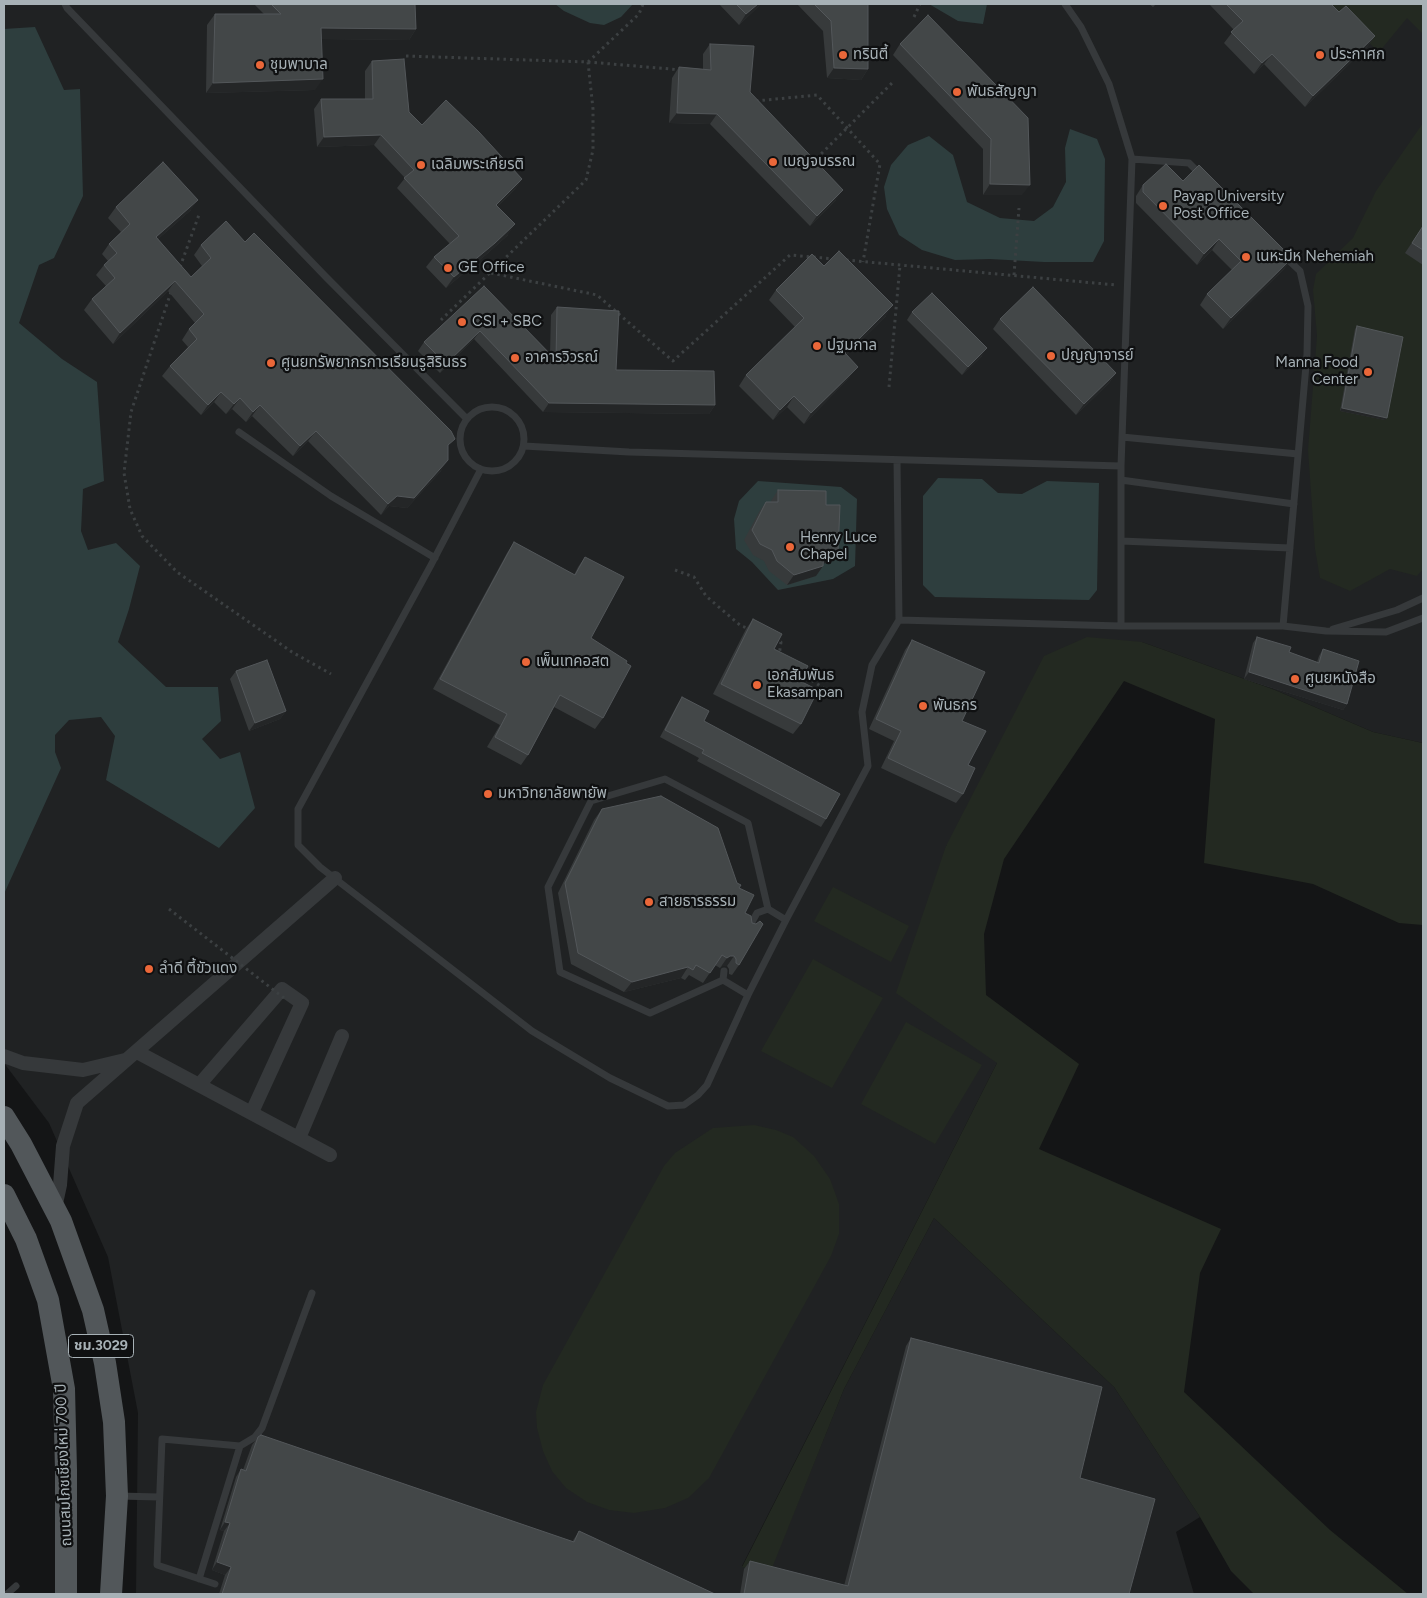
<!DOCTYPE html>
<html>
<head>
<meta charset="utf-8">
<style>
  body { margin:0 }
  #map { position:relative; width:1427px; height:1598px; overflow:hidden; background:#141516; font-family:Figtree,sans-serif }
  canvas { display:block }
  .frame { position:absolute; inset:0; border:5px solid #a7b1b6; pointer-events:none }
</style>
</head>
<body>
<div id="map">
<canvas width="1427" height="1598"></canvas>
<div class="frame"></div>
</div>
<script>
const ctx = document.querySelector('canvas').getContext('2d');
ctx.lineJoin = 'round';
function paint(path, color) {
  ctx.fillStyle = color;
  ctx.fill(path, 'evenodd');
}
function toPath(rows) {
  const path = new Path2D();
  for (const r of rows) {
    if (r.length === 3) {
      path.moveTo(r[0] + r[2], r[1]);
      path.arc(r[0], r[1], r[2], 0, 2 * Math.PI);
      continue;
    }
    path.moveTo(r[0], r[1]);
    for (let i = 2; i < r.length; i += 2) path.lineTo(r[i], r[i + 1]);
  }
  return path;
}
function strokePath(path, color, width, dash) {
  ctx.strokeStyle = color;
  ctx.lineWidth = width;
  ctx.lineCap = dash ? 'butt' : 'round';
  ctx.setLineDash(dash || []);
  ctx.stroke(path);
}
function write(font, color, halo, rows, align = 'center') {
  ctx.font = font + ' Figtree,"Noto Sans Thai",sans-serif';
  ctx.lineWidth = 4.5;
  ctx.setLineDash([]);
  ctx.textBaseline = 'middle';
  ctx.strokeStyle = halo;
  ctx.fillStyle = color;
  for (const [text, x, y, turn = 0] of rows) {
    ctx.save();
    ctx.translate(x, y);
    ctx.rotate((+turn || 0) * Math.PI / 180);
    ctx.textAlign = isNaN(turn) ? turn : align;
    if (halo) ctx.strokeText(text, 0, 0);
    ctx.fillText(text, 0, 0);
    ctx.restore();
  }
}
paint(toPath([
  [4,4,1423,4,1423,743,1373,732,1275,690,1142,642,946,846,997,1063,742,1566,769,1573,844,1389,934,1218,1114,1387,1200,1517,1176,1532,1194,1594,136,1594,138,1413,108,1257,49,1123,4,1063]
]), '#202223');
paint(toPath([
  [1326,4,1423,4,1423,34,1407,18,1379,52],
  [1423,123,1423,569,1417,576,1390,569,1350,591,1320,578,1315,549,1308,450,1317,336,1313,290,1316,274,1353,238,1376,191],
  [1087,637,1142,642,1275,690,1373,732,1423,743,1423,925,1399,923,1313,884,1204,863,1215,719,1124,681,1004,859,984,934,986,995,1079,1064,1039,1149,1221,1229,1200,1273,1184,1392,1330,1530,1408,1594,1254,1594,1231,1571,1200,1517,1114,1387,934,1218,844,1389,770,1573,742,1567,997,1063,896,993,946,846,1044,656],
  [833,887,909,926,891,962,814,921],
  [813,959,883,998,832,1088,761,1051],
  [906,1022,982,1065,935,1144,861,1104],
  [754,1125,776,1130,793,1137,814,1156,830,1179,839,1204,839,1234,831,1256,709,1478,688,1498,665,1508,634,1513,609,1510,587,1502,566,1488,552,1471,543,1451,537,1428,536,1412,543,1385,664,1166,675,1153,713,1128]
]), '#232921');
paint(toPath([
  [555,4,633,4,621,17,604,25,590,23,564,11],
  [929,4,987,4,983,24,958,21],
  [35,27,64,90,80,89,83,196,54,258,39,265,19,323,62,359,97,382,104,481,83,489,81,531,88,550,116,543,140,566,129,609,118,642,166,687,218,687,221,721,202,739,220,759,240,752,255,808,219,848,106,780,115,736,101,717,69,720,55,735,55,752,61,768,4,894,4,29],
  [1070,129,1097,139,1105,159,1104,241,1093,262,1044,262,990,259,955,260,922,250,899,235,887,209,884,187,891,165,908,145,929,136,953,155,967,202,1000,218,1034,221,1053,207,1066,182,1065,148],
  [938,478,982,479,998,493,1022,494,1047,481,1099,483,1097,590,1089,600,935,597,923,585,923,496],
  [758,481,841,487,857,499,855,566,833,579,778,590,752,562,736,549,734,519,739,501]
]), '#2e3e3e');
strokePath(toPath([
  [914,17,920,4],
  [406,56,588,62,593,109,593,150,586,180,441,320],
  [588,62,682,70],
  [588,62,639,14,643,4],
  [756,101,817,95,880,164,863,262],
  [812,163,894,81],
  [846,260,1116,285],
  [180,267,200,212],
  [491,273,597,295,673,361,790,255,835,259],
  [1014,275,1019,208],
  [171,292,131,412,124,473,130,509,142,536,177,572,292,652,331,674],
  [889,387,900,265],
  [675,570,694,577,706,596,741,626,751,629],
  [775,639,781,642,779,656],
  [801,673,838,698]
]), '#3c4042', 3, [2.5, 4]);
strokePath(toPath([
  [65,4,67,8,326,277,466,418],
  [1065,4,1081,27,1109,84,1132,159,1121,466,1121,626],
  [1132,159,1189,163,1201,175],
  [492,439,32],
  [239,432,331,496,435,558],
  [1122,437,1298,454],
  [524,446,629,452,1121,466],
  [481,469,431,565,298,809,298,845,320,867,532,1031,610,1078,668,1106,684,1105,698,1095,707,1085,748,995,786,920,868,766,862,712,872,665,899,620,897,460],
  [1121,480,1294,504],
  [1121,541,1290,548],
  [899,620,1121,626,1283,626,1326,631,1386,632,1423,618],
  [1283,626,1307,354,1308,306,1300,271,1284,256],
  [1333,629,1397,610,1423,598],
  [748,929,757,913,768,909,786,920],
  [724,971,723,980,748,995],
  [723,980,650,1013,560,972,548,887,591,801,665,779,748,823,768,909],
  [119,1496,159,1497],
  [199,1579,240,1446,255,1437,262,1428,312,1293],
  [215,1584,157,1565,162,1439,240,1446],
  [7,1594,16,1586]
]), '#36393b', 7);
strokePath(toPath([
  [137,1052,330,1155],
  [4,1056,23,1063,83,1070,125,1060],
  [199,1085,282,989,302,1003,252,1112],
  [299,1138,342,1036],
  [55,1208,60,1185,63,1146,77,1103,335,878]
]), '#36393b', 14);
strokePath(toPath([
  [4,1117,21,1144,61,1221,93,1310,105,1363,114,1422,117,1496,111,1594],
  [4,1195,26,1239,48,1300,64,1389,66,1470,66,1594]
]), '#52575a', 22);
strokePath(toPath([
  [169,909,284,998]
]), '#3c4042', 3, [2.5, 4]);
paint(toPath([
  [254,4,415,4,416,29,409,40,321,39,315,90,206,93,207,25,215,14,264,14],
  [719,4,761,4,739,25],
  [797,4,868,4,868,69,861,80,827,78,823,31],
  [1149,4,1156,4,1153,7],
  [1209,4,1331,4,1339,12,1375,36,1367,47,1305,107,1264,64,1254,74,1224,43,1234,30],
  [928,15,1022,195,983,195,983,149,893,55,900,44],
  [710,44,836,200,810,226,710,124,669,123,672,78,679,67,703,69,703,54],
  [372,61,409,112,422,125,522,179,515,189,497,207,508,235,488,253,446,288,426,267,434,257,450,244,397,188,405,178,374,145,317,147,314,109,321,99,365,99,365,71],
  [1183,181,1292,258,1284,269,1223,329,1200,305,1207,294,1232,270,1212,250,1197,265,1136,203,1136,196,1143,185],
  [116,207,191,210,158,239,191,277,202,266,194,255,201,245,245,242,448,448,441,471,407,508,389,506,381,515,308,441,293,456,252,416,246,422,232,409,226,414,214,402,201,415,162,376,170,366,188,347,182,340,189,329,195,323,168,291,113,344,84,310,92,299,106,286,96,275,104,265,108,261,102,254,109,244,121,232,108,218],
  [1423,226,1423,265,1405,253],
  [824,266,886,316,846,355,850,377,804,424,787,407,773,420,739,386,746,375,795,327,769,300,776,290],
  [484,286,550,354,551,315,557,307,616,370,715,405,709,414,543,412,474,339,440,373,418,351,424,342],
  [912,312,982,356,962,375,907,320],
  [1000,319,1116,373,1109,383,1076,415,993,329],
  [1357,326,1385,420,1340,411,1355,329],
  [778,490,826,505,831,563,823,563,823,566,816,576,787,585,769,571,764,561,753,555,744,540,759,512,766,502,771,502,771,501],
  [514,542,574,575,578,567,585,557,591,638,603,718,595,729,554,707,528,755,521,765,487,747,500,725,433,689,507,553],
  [753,619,774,649,801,724,793,734,713,694,746,629],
  [1257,637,1289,652,1317,662,1319,656,1323,649,1347,704,1343,710,1244,679,1253,643],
  [912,640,962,721,968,765,963,794,956,803,881,768,894,741,869,729,905,650],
  [236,671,286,711,280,719,249,731,230,679],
  [682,697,704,721,826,819,821,827,697,761,699,758,660,737,677,705],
  [602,809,737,883,739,888,745,913,739,965,732,975,729,974,729,969,727,966,722,966,720,968,715,965,703,983,689,975,685,980,681,978,624,992,571,964,558,893,594,820],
  [911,1338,1080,1478,1129,1594,740,1594,744,1569,750,1561,844,1586,906,1346],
  [258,1437,572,1542,579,1531,715,1594,219,1594,225,1575,212,1570,224,1531,220,1530,236,1477,241,1469,243,1470,252,1445]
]), '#373a3b');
paint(toPath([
  [758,4,761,4,739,25,746,14],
  [321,28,416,29,409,40,313,39],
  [1375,36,1367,47,1305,107,1313,96],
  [1272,54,1264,64,1254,74,1262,63],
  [834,68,868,69,861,80,827,78],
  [323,79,315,90,206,93,213,83],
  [677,113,717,114,710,124,669,123],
  [381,135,374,145,317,147,324,137],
  [522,179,515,189,489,215,496,205],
  [990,184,1030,185,1022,195,983,195],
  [843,190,836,200,810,226,817,216],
  [198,200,191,210,149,247,156,237],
  [515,224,508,235,488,253,446,288,454,277],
  [1219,239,1212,250,1197,265,1204,254],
  [1292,258,1284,269,1223,329,1231,318],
  [175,281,168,291,113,344,120,333],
  [893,305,886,316,837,364,845,353],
  [480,331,474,339,440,373,446,364],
  [987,348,982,356,962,375,968,367],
  [858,367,850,377,804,424,811,413],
  [1116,373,1109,383,1076,415,1084,404],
  [221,392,214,402,201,415,208,405],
  [794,396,787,407,773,420,780,410],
  [240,398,232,409,226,414,234,404],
  [549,403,715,405,709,414,543,412],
  [260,405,252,416,246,422,253,412],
  [1342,408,1387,418,1385,420,1340,411],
  [316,431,308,441,293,456,300,446],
  [448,460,441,471,407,508,389,506,381,515,388,504,397,496],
  [838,552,831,563,816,564,824,553],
  [823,566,816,576,787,585,794,575],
  [1249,672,1347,704,1343,710,1244,679],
  [286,711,280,719,249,731,255,723],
  [730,956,734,956,727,966,722,966,720,968,727,958],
  [688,967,681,978,624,992,632,982],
  [225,1522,230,1523,224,1531,220,1530],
  [217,1562,231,1567,225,1575,212,1570]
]), '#242627');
const building = toPath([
  [271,4,415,4,416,29,321,28,323,79,213,83,215,14,281,14,271,4],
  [736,4,758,4,746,14,736,4],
  [814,4,868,4,868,69,834,68,831,21,814,4],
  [1226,4,1331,4,1339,12,1346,6,1375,36,1313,96,1272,54,1262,63,1231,32,1243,21,1226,4],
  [928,15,1028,118,1030,185,990,184,991,139,900,44,928,15],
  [710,44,754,46,750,92,843,190,817,216,717,114,677,113,679,67,711,70,710,44],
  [404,59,409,112,422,125,446,100,479,132,522,179,496,205,515,224,495,243,454,277,434,257,459,236,404,178,414,170,381,135,324,137,321,99,373,99,372,61,404,59],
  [163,162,198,200,156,237,191,277,211,258,201,245,226,221,245,242,254,233,451,431,455,439,448,445,448,460,414,498,397,496,388,504,316,431,300,446,260,405,253,412,240,398,234,404,221,392,208,405,170,366,197,339,189,329,204,314,175,281,120,333,92,299,115,278,104,265,117,253,109,244,130,224,116,207,163,162],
  [1166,164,1183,181,1199,165,1292,258,1231,318,1207,294,1241,261,1219,239,1204,254,1143,192,1143,185,1166,164],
  [1423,226,1423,250,1412,243,1423,226],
  [839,251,893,305,845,353,858,367,811,413,794,396,780,410,746,375,804,318,776,290,812,254,824,266,839,251],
  [484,286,556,360,557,307,619,311,616,370,714,371,715,405,549,403,480,331,446,364,424,342,484,286],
  [1033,287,1116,373,1084,404,1000,319,1033,287],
  [932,293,987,348,968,367,912,312,932,293],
  [1357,326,1403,337,1387,418,1342,408,1357,326],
  [778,490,826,491,826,505,840,505,838,552,824,553,823,566,794,575,777,561,772,550,760,544,752,530,766,502,778,502,778,490],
  [514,542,575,575,585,557,624,577,591,638,627,661,626,663,631,666,603,718,560,695,528,755,495,737,507,714,440,679,514,542],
  [753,619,782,634,774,649,808,666,800,681,818,690,801,724,721,684,753,619],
  [1257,637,1291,647,1289,652,1319,663,1323,649,1359,661,1347,704,1249,672,1257,637],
  [912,640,985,672,962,721,986,731,968,765,975,768,963,794,888,758,901,731,876,719,912,640],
  [267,660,286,711,255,723,236,671,267,660],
  [682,697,709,711,704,721,840,794,826,819,702,753,704,750,665,730,682,697],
  [661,796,718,828,737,883,741,885,739,888,754,895,745,913,751,916,752,923,756,924,760,921,763,924,739,965,736,963,736,959,734,956,730,956,727,958,722,955,710,973,696,965,693,970,688,967,632,982,578,953,565,883,602,809,661,796],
  [911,1338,1102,1387,1080,1478,1155,1499,1129,1594,744,1594,750,1561,848,1586,911,1338],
  [261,1435,574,1542,579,1531,715,1594,222,1594,231,1567,217,1562,230,1523,225,1522,241,1469,246,1471,258,1437,261,1435]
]);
paint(building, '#434748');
strokePath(building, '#53575a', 1);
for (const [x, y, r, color] of [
  [843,55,5,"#ea6739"],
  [1320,55,5,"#ea6739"],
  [260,65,5,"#ea6739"],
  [957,92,5,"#ea6739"],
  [773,162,5,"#ea6739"],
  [421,165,5,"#ea6739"],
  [1163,206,5,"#ea6739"],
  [1246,257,5,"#ea6739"],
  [448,268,5,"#ea6739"],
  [462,322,5,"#ea6739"],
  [817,346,5,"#ea6739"],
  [1051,356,5,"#ea6739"],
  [515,358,5,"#ea6739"],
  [271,363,5,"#ea6739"],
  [1368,372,5,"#ea6739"],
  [790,547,5,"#ea6739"],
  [526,662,5,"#ea6739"],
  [1295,679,5,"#ea6739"],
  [757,685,5,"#ea6739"],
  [923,706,5,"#ea6739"],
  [488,794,5,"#ea6739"],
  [649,902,5,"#ea6739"],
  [149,969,5,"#ea6739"]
]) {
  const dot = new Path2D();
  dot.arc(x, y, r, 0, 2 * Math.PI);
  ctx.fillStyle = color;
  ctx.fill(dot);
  strokePath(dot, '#0f1011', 2);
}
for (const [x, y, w] of [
  [101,1346,65]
]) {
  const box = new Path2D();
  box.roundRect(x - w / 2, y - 11.5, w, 23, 4);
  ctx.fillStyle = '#0f1011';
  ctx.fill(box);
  strokePath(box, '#a7b1b6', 1);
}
write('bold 14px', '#a7b1b6', null, [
  ["ชม.3029",101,1346]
]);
write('15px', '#a7b1b6', '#0f1011', [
  ["ทรินิตี้",853,55],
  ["ประกาศก",1330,55],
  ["ชุมพาบาล",270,65],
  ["พันธสัญญา",967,92],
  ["เบญจบรรณ",783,162],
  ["เฉลิมพระเกียรติ",431,165],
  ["Payap University",1173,197],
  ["Post Office",1173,214],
  ["เนหะมีห Nehemiah",1256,257],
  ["GE Office",458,268],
  ["CSI + SBC",472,322],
  ["ปฐมกาล",827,346],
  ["ปญญาจารย์",1061,356],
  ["อาคารวิวรณ์",525,358],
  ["ศูนยทรัพยากรการเรียนรูสิรินธร",281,363],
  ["Manna Food",1358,363,"right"],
  ["Center",1358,380,"right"],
  ["Henry Luce",800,538],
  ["Chapel",800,555],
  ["เพ็นเทคอสต",536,662],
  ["เอกสัมพันธ",767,676],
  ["Ekasampan",767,693],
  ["ศูนยหนังสือ",1305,679],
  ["พันธกร",933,706],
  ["มหาวิทยาลัยพายัพ",498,794],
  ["สายธารธรรม",659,902],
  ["ลำดี ตี้ขัวแดง",159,969]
], 'left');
write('15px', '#a7b1b6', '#0f1011', [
  ["ถนนสมโภชเชียงใหม่ 700 ปี",64,1465,-92]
]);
</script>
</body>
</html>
